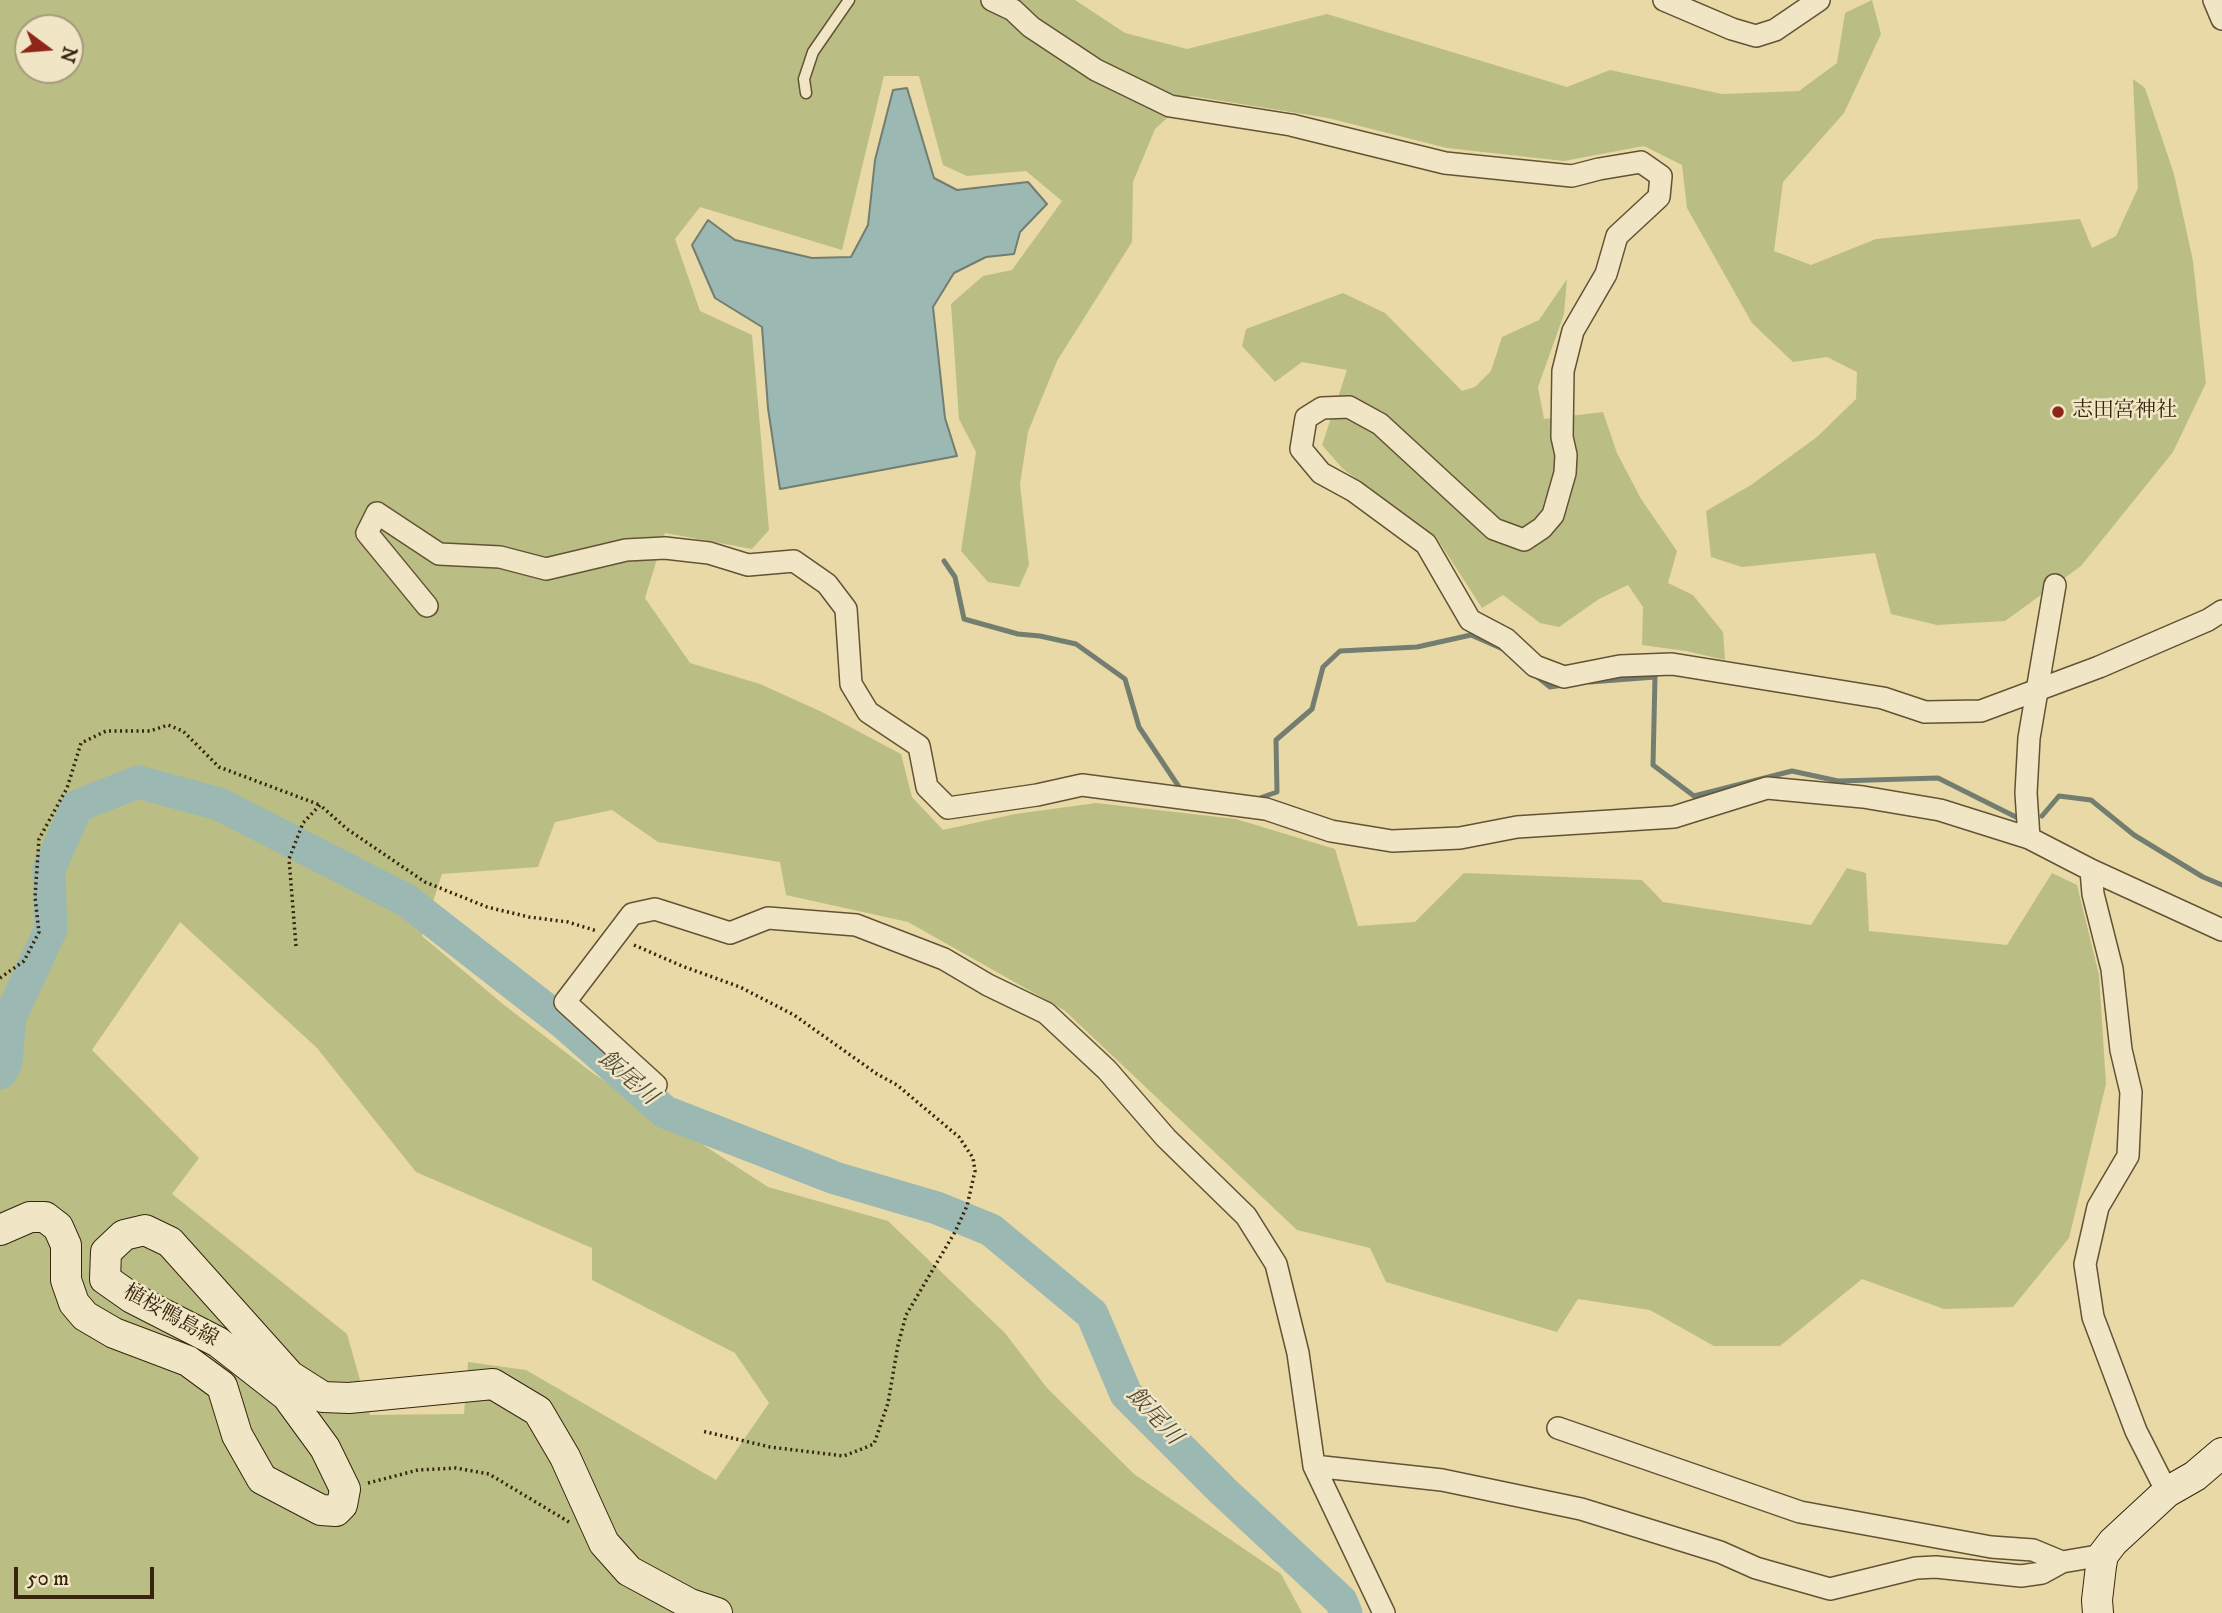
<!DOCTYPE html>
<html>
<head>
<meta charset="utf-8">
<style>
  body { margin:0 }
  #map { position:relative; width:2222px; height:1613px; overflow:hidden; background:#e8d9a7; font-family:"IM FELL DW Pica",serif }
  canvas { display:block }
  .north { position:absolute; left:14px; top:14px; width:70px; height:70px; box-sizing:border-box; background:#f0e6c6; border:2px solid #a6997c; border-radius:50%; rotate:106deg; font-size:19px; font-weight:700; line-height:28px; text-align:center; color:#37250d }
  .north::after { content:''; display:block; margin:auto; width:24px; height:32px; background:#8f2418; clip-path:polygon(50% 0,100% 100%,50% 72%,0 100%) }
  .scale { position:absolute; left:14px; top:1567px; width:140px; height:32px; box-sizing:border-box; border:4px solid #37250d; border-top:0; padding-left:9px; font-size:21px; line-height:24px; white-space:nowrap; color:#37250d; -webkit-text-stroke:5px #f0e6c6; paint-order:stroke }
</style>
</head>
<body>
<div id="map">
<canvas width="2222" height="1613"></canvas>
<div class="north">N</div>
<div class="scale">50 m</div>
</div>
<script>
const ctx = document.querySelector('canvas').getContext('2d');
ctx.lineJoin = 'round';
function paint(path, color) {
  ctx.fillStyle = color;
  ctx.fill(path, 'evenodd');
}
function toPath(rows) {
  const path = new Path2D();
  for (const r of rows) {
    path.moveTo(r[0], r[1]);
    for (let i = 2; i < r.length; i += 2) path.lineTo(r[i], r[i + 1]);
  }
  return path;
}
function strokePath(path, color, width, dash) {
  ctx.strokeStyle = color;
  ctx.lineWidth = width;
  ctx.lineCap = dash ? 'butt' : 'round';
  ctx.setLineDash(dash || []);
  ctx.stroke(path);
}
function write(font, color, halo, rows, align = 'center') {
  ctx.font = font + ' "IM FELL DW Pica","Noto Serif JP",serif';
  ctx.lineWidth = 5;
  ctx.setLineDash([]);
  ctx.textBaseline = 'middle';
  ctx.strokeStyle = halo;
  ctx.fillStyle = color;
  for (const [text, x, y, turn = 0] of rows) {
    ctx.save();
    ctx.translate(x, y);
    ctx.rotate((+turn || 0) * Math.PI / 180);
    ctx.textAlign = isNaN(turn) ? turn : align;
    if (halo) ctx.strokeText(text, 0, 0);
    ctx.fillText(text, 0, 0);
    ctx.restore();
  }
}
paint(toPath([
  [0,0,1075,0,1125,33,1187,49,1327,14,1567,87,1610,70,1722,94,1799,91,1837,63,1845,13,1872,0,1881,34,1844,113,1783,182,1774,251,1811,265,1876,239,2080,219,2092,248,2116,236,2138,188,2133,79,2145,88,2174,174,2193,261,2206,383,2173,452,2081,566,2005,621,1937,625,1891,614,1875,553,1742,567,1711,557,1706,511,1751,485,1817,437,1856,399,1857,372,1827,357,1793,362,1752,323,1687,208,1682,165,1644,146,1564,161,1447,148,1328,118,1191,96,1155,129,1133,182,1132,242,1057,361,1028,432,1020,484,1029,565,1019,587,988,582,961,551,976,452,959,419,951,304,983,276,1012,270,1062,201,1026,171,967,176,943,165,919,76,884,76,842,250,700,207,675,239,700,311,752,335,769,530,752,549,665,533,645,598,690,663,760,684,822,712,901,754,912,797,943,830,1015,814,1096,803,1236,819,1335,849,1358,926,1415,922,1464,873,1642,880,1663,902,1811,925,1847,868,1866,873,1869,931,2007,945,2052,873,2077,885,2099,975,2106,1084,2069,1238,2013,1307,1944,1309,1862,1279,1780,1346,1714,1346,1650,1310,1578,1299,1557,1332,1386,1282,1370,1248,1297,1230,1064,1010,908,922,786,895,780,862,658,842,612,810,555,822,538,867,442,874,422,936,504,1005,594,1074,768,1187,888,1221,1005,1333,1047,1388,1134,1474,1281,1574,1302,1613,0,1613],
  [28,28,70,28,70,70,28,70],
  [180,922,317,1048,416,1172,592,1248,592,1280,735,1353,769,1403,716,1480,526,1370,468,1362,464,1414,370,1415,347,1334,172,1194,199,1158,92,1050],
  [1567,279,1564,314,1538,387,1544,419,1603,412,1617,453,1641,499,1677,551,1668,583,1693,595,1723,632,1725,660,1686,651,1642,645,1643,607,1628,585,1599,599,1559,627,1540,623,1503,595,1482,608,1436,537,1343,469,1322,445,1347,370,1302,362,1275,382,1242,346,1246,329,1343,293,1385,313,1462,391,1475,387,1491,371,1502,337,1539,320]
]), '#babe84');
const water = toPath([
  [907,88,934,178,957,190,1028,182,1047,204,1020,232,1014,254,986,257,954,273,933,307,945,418,957,456,780,489,768,408,762,327,715,298,692,245,708,220,735,240,812,258,851,257,868,225,875,160,893,90,907,88]
]);
paint(water, '#9bb8b2');
strokePath(water, '#737d70', 2);
strokePath(toPath([
  [944,561,955,577,964,619,1018,634,1040,636,1076,644,1125,679,1139,727,1181,790],
  [1535,675,1550,687,1563,685],
  [1590,682,1655,677,1653,765,1694,796,1792,771,1838,781,1938,778,2022,820],
  [1257,799,1277,792,1276,740,1312,709,1323,667,1340,651,1417,647,1471,635,1503,649],
  [2042,816,2059,796,2091,800,2134,835,2203,877,2222,885]
]), '#737d70', 5);
strokePath(toPath([
  [0,1073,6,1062,10,1017,51,929,49,869,77,806,138,782,219,804,406,900,565,1024,665,1112,835,1178,937,1208,991,1230,1092,1314,1126,1394,1223,1491,1341,1601,1346,1613]
]), '#9bb8b2', 33);
const lane = toPath([
  [806,93,804,79,813,52,849,0]
]);
const street = toPath([
  [992,0,1013,10,1031,27,1096,70,1170,106,1291,125,1445,163,1572,176,1599,169,1641,162,1661,176,1659,197,1617,236,1606,274,1573,331,1563,371,1562,437,1566,455,1565,473,1553,515,1542,528,1524,540,1494,529,1380,424,1349,407,1322,408,1306,418,1301,449,1321,473,1354,491,1426,544,1470,620,1506,639,1535,666,1564,677,1620,666,1672,664,1883,698,1925,712,1981,711,2099,667,2208,620,2222,611],
  [1664,0,1732,29,1756,36,1775,30,1819,0],
  [2214,0,2222,19],
  [427,606,367,533,377,513,439,554,500,557,546,569,626,550,665,548,709,553,748,565,794,561,827,584,846,609,851,684,868,712,919,746,927,787,948,808,1037,795,1082,785,1266,809,1331,831,1392,841,1460,838,1517,827,1674,817,1767,788,1863,797,1940,810,2029,838,2091,870,2222,930],
  [2029,838,2026,793,2029,738,2055,585],
  [2091,870,2093,894,2112,969,2121,1050,2131,1092,2128,1156,2098,1207,2085,1264,2093,1317,2136,1431,2167,1492],
  [656,1085,565,1002,632,914,655,909,730,933,768,918,856,925,944,959,988,985,1046,1013,1107,1070,1166,1138,1246,1216,1276,1264,1298,1353,1314,1466,1384,1613],
  [1558,1428,1800,1512,1991,1547,2033,1550,2062,1562],
  [1314,1466,1442,1480,1581,1509,1720,1552,1756,1568,1830,1589,1916,1568,1936,1567,2021,1576,2042,1573,2062,1562,2103,1555]
]);
const secondary = toPath([
  [0,1230,30,1217,45,1217,58,1227,66,1245,66,1280,74,1303,85,1316,114,1333,188,1361,222,1386,237,1435,262,1479,321,1510,336,1511,342,1505,345,1489,325,1448,287,1396,218,1342,132,1298,105,1279,106,1252,124,1235,145,1230,170,1242,290,1376,323,1397,349,1398,493,1384,538,1411,565,1457,604,1543,629,1571,690,1604,717,1613],
  [2098,1613,2097,1600,2101,1566,2103,1555,2113,1542,2167,1492,2195,1476,2222,1453]
]);
strokePath(lane, '#635234', 13);
strokePath(street, '#635234', 24);
strokePath(secondary, '#37250d', 32);
strokePath(toPath([
  [634,945,682,966,740,987,794,1015,877,1074,897,1085,959,1137,973,1158,975,1171,967,1206,955,1232,906,1315,898,1345,888,1403,874,1444,844,1456,770,1447,702,1431],
  [296,946,289,859,303,823,320,805,347,829,425,882,487,907,529,917,568,922,597,931],
  [0,978,24,961,39,932,35,897,39,839,67,788,81,743,106,731,150,731,168,725,183,731,219,767,320,805],
  [368,1483,418,1470,456,1468,489,1474,569,1522]
]), '#37250d', 3.5, [2, 3.5]);
strokePath(lane, '#f0e6c6', 10);
strokePath(street, '#f0e6c6', 21);
strokePath(secondary, '#f0e6c6', 30);
for (const [x, y, r, color] of [
  [2058,412,7,"#8f2418"]
]) {
  const dot = new Path2D();
  dot.arc(x, y, r, 0, 2 * Math.PI);
  ctx.fillStyle = color;
  ctx.fill(dot);
  strokePath(dot, '#f0e6c6', 2.5);
}
write('21px', '#37250d', '#f0e6c6', [
  ["志田宮神社",2072,412]
], 'left');
write('21px', '#37250d', '#f0e6c6', [
  ["植桜鴨島線",170,1317,29]
]);
write('italic 23px', '#504a36', '#f0e6c6', [
  ["飯尾川",627,1079,41],
  ["飯尾川",1153,1417,47]
]);
</script>
</body>
</html>
